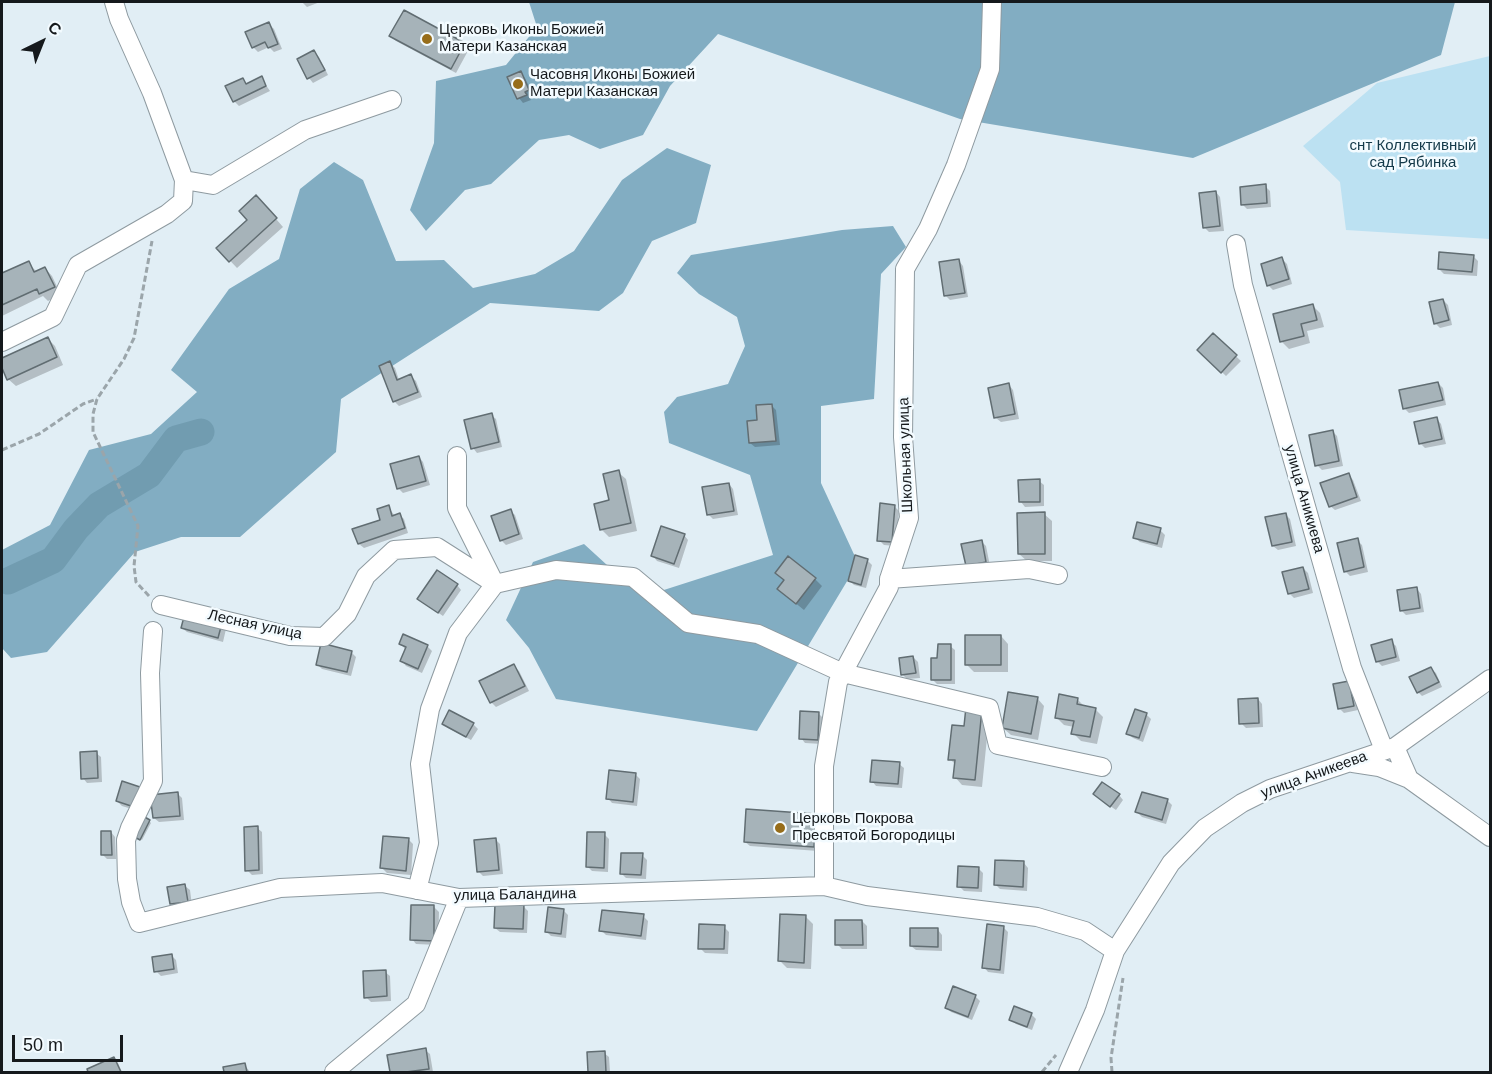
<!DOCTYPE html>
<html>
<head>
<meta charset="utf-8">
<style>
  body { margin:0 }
  #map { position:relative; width:1492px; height:1074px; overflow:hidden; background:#e1eef5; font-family:Helvetica,sans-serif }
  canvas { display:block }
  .frame { position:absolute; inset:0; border:3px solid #15191c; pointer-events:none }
  .north { position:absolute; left:12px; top:12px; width:60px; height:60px; -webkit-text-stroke:4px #f3fbff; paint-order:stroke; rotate:43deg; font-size:16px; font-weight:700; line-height:24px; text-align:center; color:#15191c }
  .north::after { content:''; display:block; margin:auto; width:21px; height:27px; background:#15191c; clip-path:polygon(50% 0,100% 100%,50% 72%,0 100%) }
  .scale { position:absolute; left:12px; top:1035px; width:111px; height:27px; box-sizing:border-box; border:3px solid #15191c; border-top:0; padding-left:8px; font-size:18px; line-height:21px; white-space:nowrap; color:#15191c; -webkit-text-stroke:4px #f3fbff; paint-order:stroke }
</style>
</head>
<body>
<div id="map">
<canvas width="1492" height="1074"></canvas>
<div class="frame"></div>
<div class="north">С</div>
<div class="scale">50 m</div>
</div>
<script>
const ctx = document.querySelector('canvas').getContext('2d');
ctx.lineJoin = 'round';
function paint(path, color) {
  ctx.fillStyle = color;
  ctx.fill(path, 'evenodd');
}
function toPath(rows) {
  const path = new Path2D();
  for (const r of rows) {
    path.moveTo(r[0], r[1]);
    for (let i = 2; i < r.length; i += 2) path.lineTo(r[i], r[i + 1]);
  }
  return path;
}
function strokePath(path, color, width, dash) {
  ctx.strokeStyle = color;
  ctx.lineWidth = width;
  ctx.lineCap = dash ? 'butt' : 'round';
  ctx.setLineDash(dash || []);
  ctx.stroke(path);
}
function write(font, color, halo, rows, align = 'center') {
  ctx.font = font + ' Helvetica,sans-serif';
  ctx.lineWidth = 5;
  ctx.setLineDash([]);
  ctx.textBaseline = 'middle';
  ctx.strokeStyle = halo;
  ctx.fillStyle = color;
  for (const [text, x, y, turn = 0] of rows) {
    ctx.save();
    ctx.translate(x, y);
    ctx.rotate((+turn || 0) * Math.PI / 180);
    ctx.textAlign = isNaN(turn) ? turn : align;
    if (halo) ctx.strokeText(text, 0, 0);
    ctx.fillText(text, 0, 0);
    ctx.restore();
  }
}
paint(toPath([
  [1490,56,1490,239,1346,230,1340,182,1303,146,1377,83]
]), '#bce1f2');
paint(toPath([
  [529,2,1455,2,1441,55,1193,158,960,119,718,34,670,86,643,135,600,149,569,135,539,140,491,184,465,190,426,231,410,210,434,143,436,81,506,65,537,27],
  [667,148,711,165,696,223,652,241,623,293,599,311,490,303,341,399,336,452,240,537,181,537,135,552,47,652,11,658,2,648,2,550,50,525,89,450,151,434,197,392,171,370,229,289,279,259,300,189,334,162,363,180,396,261,444,260,473,288,535,274,574,251,622,180],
  [893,226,906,247,881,274,874,399,821,406,821,483,858,563,757,731,556,699,529,648,506,620,533,562,584,544,642,597,773,555,750,475,669,443,664,412,677,397,728,384,745,346,737,317,699,294,677,273,691,255,842,230]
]), '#82adc2');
paint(toPath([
  [302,2,320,2,307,7],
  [404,12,464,44,469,49,456,73,396,41,391,36],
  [269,24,274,29,282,49,274,52,269,47,258,52,253,47],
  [314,52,319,57,328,75,313,83,309,78],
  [520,73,525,78,533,95,529,97,531,100,523,103,519,98,509,78],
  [261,78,270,91,239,106,234,101,243,80,247,84],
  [1265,186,1270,191,1271,207,1247,209,1243,205],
  [1216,192,1220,197,1224,231,1209,232,1204,227],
  [264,205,283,227,237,268,218,248],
  [1473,256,1478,261,1477,276,1444,274,1439,269],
  [1282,259,1287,264,1292,284,1273,290,1268,285],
  [959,261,963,266,968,297,950,300,945,295],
  [28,263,37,272,45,268,52,276,61,295,48,301,43,296,2,316,2,275],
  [1443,300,1448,305,1452,325,1440,328,1435,323],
  [1312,305,1320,313,1324,327,1307,331,1310,343,1289,349,1281,341],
  [1213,335,1241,361,1226,376,1199,350],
  [48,339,55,346,63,365,16,386,8,379,2,360],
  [390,363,395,368,399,380,411,376,416,381,422,397,399,406,394,401],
  [1438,383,1443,388,1446,405,1409,413,1404,408],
  [1009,385,1013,390,1019,419,1001,422,996,418],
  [771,405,776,410,780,445,755,447,750,443,759,422],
  [491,415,496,419,502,447,477,453,473,448],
  [1437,419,1441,424,1446,444,1425,448,1420,443],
  [1333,432,1337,436,1343,466,1322,470,1317,465],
  [419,457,423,462,430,485,403,493,398,488],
  [618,472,626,479,637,531,609,537,601,529],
  [1349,475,1353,480,1361,501,1335,510,1330,506],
  [1039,481,1044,485,1044,506,1025,507,1021,502],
  [729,484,733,489,738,515,713,519,708,514],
  [894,506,899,511,896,546,884,545,879,540],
  [388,507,395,516,399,515,404,519,408,533,364,548,359,544,382,520],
  [510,511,515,515,523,539,506,545,501,540],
  [1044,514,1052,521,1052,561,1027,561,1019,554],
  [1285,514,1290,519,1296,546,1278,550,1273,546],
  [1160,530,1165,535,1162,548,1140,542,1135,538],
  [684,535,688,540,679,568,657,561,653,556],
  [1357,540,1362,545,1368,572,1350,576,1345,571],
  [981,541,986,546,990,566,972,570],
  [867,560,872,565,866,588,854,585,850,581],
  [1303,568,1308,573,1313,593,1294,598,1289,593],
  [815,579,822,586,804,610,778,589],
  [457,585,461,590,443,616,424,603],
  [1417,589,1421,594,1424,612,1406,615,1401,610],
  [186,614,226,629,223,642,187,632,182,628],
  [1001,636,1008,644,1008,672,974,672,966,664],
  [1391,641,1396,646,1400,661,1382,666,1377,661],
  [401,644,427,646,432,651,422,673,406,666,402,661,405,649],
  [950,646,955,650,955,684,937,684,932,679,939,659],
  [351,652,356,657,351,676,322,669,317,664],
  [913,657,918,662,920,678,907,679,902,674],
  [514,666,519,671,529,691,496,707,491,702],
  [1431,669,1436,673,1442,687,1422,696,1418,692],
  [1335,685,1353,688,1358,710,1344,713,1339,708],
  [1037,698,1044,706,1038,740,1011,735,1003,728],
  [1077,699,1085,707,1095,709,1103,717,1097,744,1081,741,1073,733,1074,727,1064,725,1056,717],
  [1258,699,1262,704,1263,727,1246,728,1241,723],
  [967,709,989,718,982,787,962,785,955,777,956,765,950,759,966,727],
  [819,714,823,718,822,744,805,743,801,738],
  [1146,714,1151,719,1143,742,1133,738,1128,734],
  [444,723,473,724,478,729,471,740,448,728],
  [96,753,101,757,102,782,87,783,83,778],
  [899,764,904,768,902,788,876,786,872,781],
  [635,774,640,779,637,806,612,803,608,798],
  [144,793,138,811,122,806,117,801],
  [177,793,182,798,184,820,159,822,154,818],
  [1119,795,1123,800,1116,810,1100,799],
  [1167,800,1172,805,1166,824,1142,817,1137,812],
  [815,816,818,851,750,846,745,842],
  [149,821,151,823,142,840,135,836],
  [257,828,262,832,263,874,252,875,247,870],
  [111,832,115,837,116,859,107,859,102,854],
  [604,834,609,839,608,872,592,871,588,867],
  [408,839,413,844,411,875,387,873,382,868],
  [495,839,500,844,503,874,483,876,478,871],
  [642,855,647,860,646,879,626,878,621,873],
  [1024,863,1028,868,1027,891,1000,889,995,884],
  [978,868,983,873,982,892,964,891,959,886],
  [185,886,190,890,192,906,176,908,171,904],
  [523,906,528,911,527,933,500,932,495,928],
  [434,907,439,912,438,945,416,944,412,939],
  [563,910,568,915,566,938,551,936,546,931],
  [643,916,648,921,646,940,606,935,601,930],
  [806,917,813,924,811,969,787,968,779,960],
  [862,921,867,926,867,949,842,949,837,944],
  [724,927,729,932,728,954,705,953,700,948],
  [1003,927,1008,932,1004,974,988,972,984,967],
  [938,930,942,935,942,951,916,950,911,946],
  [171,955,176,960,178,973,161,976,156,971],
  [385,972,390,976,391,1001,371,1002,366,997],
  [975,996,980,1001,972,1020,951,1012,947,1008],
  [1031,1014,1036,1019,1032,1030,1016,1024,1011,1019],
  [425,1050,430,1054,433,1072,391,1072,389,1056],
  [604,1053,609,1057,610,1072,590,1072,589,1054],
  [113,1059,118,1063,122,1072,90,1072,89,1069],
  [244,1064,250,1072,225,1072,225,1068]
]), '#0003');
strokePath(toPath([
  [8,581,53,560,76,529,99,505,149,475,176,439,201,432]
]), '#719cb0', 27);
const building = toPath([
  [404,10,465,43,451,69,389,36,404,10],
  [269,22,278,44,268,48,265,42,252,48,245,32,269,22],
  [314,50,325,70,307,79,297,59,314,50],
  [521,71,529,90,525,92,527,95,517,99,507,77,521,71],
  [262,76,266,86,233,102,225,86,243,78,246,84,262,76],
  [1266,184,1267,203,1241,205,1240,187,1266,184],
  [1216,191,1220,226,1203,228,1199,193,1216,191],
  [256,195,277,218,229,262,216,248,247,220,239,211,256,195],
  [1439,252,1474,255,1472,272,1438,269,1439,252],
  [1282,257,1289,279,1267,286,1261,264,1282,257],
  [959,259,965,293,944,296,939,262,959,259],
  [29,261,34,272,45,267,55,287,39,294,37,289,2,305,2,273,29,261],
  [1443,299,1449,320,1434,324,1429,302,1443,299],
  [1313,304,1317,320,1301,324,1304,336,1280,342,1273,314,1313,304],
  [1213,333,1237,355,1221,373,1197,350,1213,333],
  [48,337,57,357,7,380,2,368,2,358,48,337],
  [390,361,397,380,411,374,418,392,393,402,379,366,390,361],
  [1438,382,1443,400,1403,409,1399,390,1438,382],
  [1009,383,1015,414,994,418,988,388,1009,383],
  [772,404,776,441,749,443,747,421,757,420,756,405,772,404],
  [492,413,499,442,471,449,464,420,492,413],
  [1437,417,1442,439,1419,444,1414,422,1437,417],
  [1333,430,1339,461,1315,466,1309,435,1333,430],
  [419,456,426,481,397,489,390,464,419,456],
  [619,470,631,523,600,530,594,504,609,500,603,474,619,470],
  [1349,473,1357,497,1329,507,1320,483,1349,473],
  [1040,479,1040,502,1019,502,1018,480,1040,479],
  [729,483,734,511,707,515,702,487,729,483],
  [880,503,895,505,892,542,877,541,880,503],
  [389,505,392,516,400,513,405,528,358,544,352,529,380,520,377,509,389,505],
  [511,509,519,534,500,541,491,516,511,509],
  [1045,512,1045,554,1018,554,1017,513,1045,512],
  [1286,513,1292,542,1272,546,1265,517,1286,513],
  [1137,522,1161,528,1157,544,1133,538,1137,522],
  [661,526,685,534,674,564,651,556,661,526],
  [1358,538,1364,567,1344,572,1337,543,1358,538],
  [982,540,986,562,966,566,961,544,982,540],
  [855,555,868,559,861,585,848,581,855,555],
  [788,556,816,578,796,604,777,589,784,580,775,573,788,556],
  [1303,567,1309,589,1288,594,1282,572,1303,567],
  [437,570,458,584,438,613,417,599,437,570],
  [1417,587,1420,608,1400,611,1397,590,1417,587],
  [185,613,222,623,218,638,181,628,185,613],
  [403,634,428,645,418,669,400,661,406,647,399,644,403,634],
  [965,635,1001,635,1001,665,965,665,965,635],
  [1392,639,1396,657,1376,662,1371,645,1392,639],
  [321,643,352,651,347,672,316,665,321,643],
  [938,644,951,644,951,680,931,680,931,658,937,658,938,644],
  [913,656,916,673,901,675,899,658,913,656],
  [514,664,525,686,490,703,479,681,514,664],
  [1431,667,1439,682,1417,693,1409,677,1431,667],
  [1349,681,1354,706,1338,709,1333,684,1349,681],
  [1008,692,1038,697,1031,734,1002,728,1008,692],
  [1059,694,1078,698,1077,704,1096,708,1090,737,1071,734,1074,721,1055,718,1059,694],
  [1258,698,1259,723,1239,724,1238,699,1258,698],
  [966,707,982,709,975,780,953,778,955,760,948,760,952,725,964,726,966,707],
  [1135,709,1147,713,1139,738,1126,734,1135,709],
  [449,710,474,723,466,737,442,724,449,710],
  [800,711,819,712,818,740,799,739,800,711],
  [97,751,98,778,81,779,80,752,97,751],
  [872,760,900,762,898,784,870,782,872,760],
  [609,770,636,773,633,802,606,799,609,770],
  [122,781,140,787,134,807,116,801,122,781],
  [1102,782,1120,794,1110,807,1093,794,1102,782],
  [178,792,180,816,153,818,150,795,178,792],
  [1142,792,1168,799,1162,820,1135,812,1142,792],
  [746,809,816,814,814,847,744,842,746,809],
  [141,815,150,820,140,840,131,835,141,815],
  [258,826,259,870,245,871,244,827,258,826],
  [101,831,111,831,112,855,101,855,101,831],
  [587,832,605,832,604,868,586,867,587,832],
  [383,836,409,838,406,871,380,868,383,836],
  [496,838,499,870,477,872,474,840,496,838],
  [621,853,643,853,641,875,620,874,621,853],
  [995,860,1024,861,1023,887,994,885,995,860],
  [958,866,979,867,978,888,957,887,958,866],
  [185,884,188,902,170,904,167,887,185,884],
  [495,904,524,904,523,929,494,928,495,904],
  [411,905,434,905,434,941,410,940,411,905],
  [548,907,564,909,561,934,545,932,548,907],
  [602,910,644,914,641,936,599,931,602,910],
  [780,914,806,915,804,963,778,961,780,914],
  [835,920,862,920,863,945,835,945,835,920],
  [699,924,725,925,724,949,698,949,699,924],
  [987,924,1004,926,1000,970,982,968,987,924],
  [910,928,938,928,938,947,910,946,910,928],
  [172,954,174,969,154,972,152,957,172,954],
  [386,970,387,996,364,998,363,971,386,970],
  [953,986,976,995,968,1017,945,1008,953,986],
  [1014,1006,1032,1013,1027,1027,1009,1020,1014,1006],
  [426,1048,429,1069,406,1072,390,1072,387,1055,426,1048],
  [605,1051,606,1072,588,1072,587,1052,605,1051],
  [114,1057,121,1072,88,1072,87,1069,114,1057],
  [245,1063,247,1072,224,1072,223,1067,245,1063]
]);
paint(building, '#a6b3b9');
strokePath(building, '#616d72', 1.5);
const minor = toPath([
  [114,2,119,19,152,93,184,180,213,185,305,130,392,100],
  [1236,244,1243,285,1352,668,1384,750],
  [2,342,53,317,78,265,167,214,183,201,184,180],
  [889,579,1029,569,1058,575],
  [161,605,290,636,324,637,347,614,366,576,394,550,437,547,495,584,556,570,633,577,688,623,758,634,843,673,989,708,998,745,1102,767],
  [153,631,150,673,153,781,130,828,126,840,127,879,131,902,139,923,280,888,382,883,459,898,824,886,867,896,1037,917,1085,931,1115,951],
  [1395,747,1409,779,1490,837],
  [1353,763,1379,767,1409,779],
  [824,886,824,766,838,682,889,587,889,579,909,518,903,437,905,269,928,229,956,165,990,69,992,2],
  [417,890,429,843,420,764,430,709,458,633,495,584,457,508,457,456],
  [334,1072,416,1004,459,898],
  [1068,1072,1095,1010,1115,951,1171,863,1205,828,1242,803,1270,789,1395,747,1490,679]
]);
strokePath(minor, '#8e9aa0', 20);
strokePath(toPath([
  [2,450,39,434,83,404,97,399],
  [149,596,136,582,134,566,138,526,93,432,93,414,97,399,124,359,134,338,152,241],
  [1042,1072,1056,1055],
  [1112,1072,1111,1058,1123,978]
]), '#9ba5aa', 3, [6, 3]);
strokePath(minor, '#fff', 18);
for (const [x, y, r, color] of [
  [427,39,6,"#976d1a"],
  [518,84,6,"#976d1a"],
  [780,828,6,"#976d1a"]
]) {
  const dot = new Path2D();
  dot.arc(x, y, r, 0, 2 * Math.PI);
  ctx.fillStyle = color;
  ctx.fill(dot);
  strokePath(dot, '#f3fbff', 2);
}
write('15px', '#15191c', '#f3fbff', [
  ["Церковь Иконы Божией",439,30],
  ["Матери Казанская",439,47],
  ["Часовня Иконы Божией",530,75],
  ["Матери Казанская",530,92],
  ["Церковь Покрова",792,819],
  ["Пресвятой Богородицы",792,836]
], 'left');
write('15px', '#133949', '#f3fbff', [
  ["снт Коллективный",1413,146],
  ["сад Рябинка",1413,163]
]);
write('15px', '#15191c', '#f3fbff', [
  ["Школьная улица",906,455,-92],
  ["улица Аникиева",1304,499,74],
  ["Лесная улица",255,625,12],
  ["улица Аникеева",1314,775,-20],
  ["улица Баландина",515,895,-1]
]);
</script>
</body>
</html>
